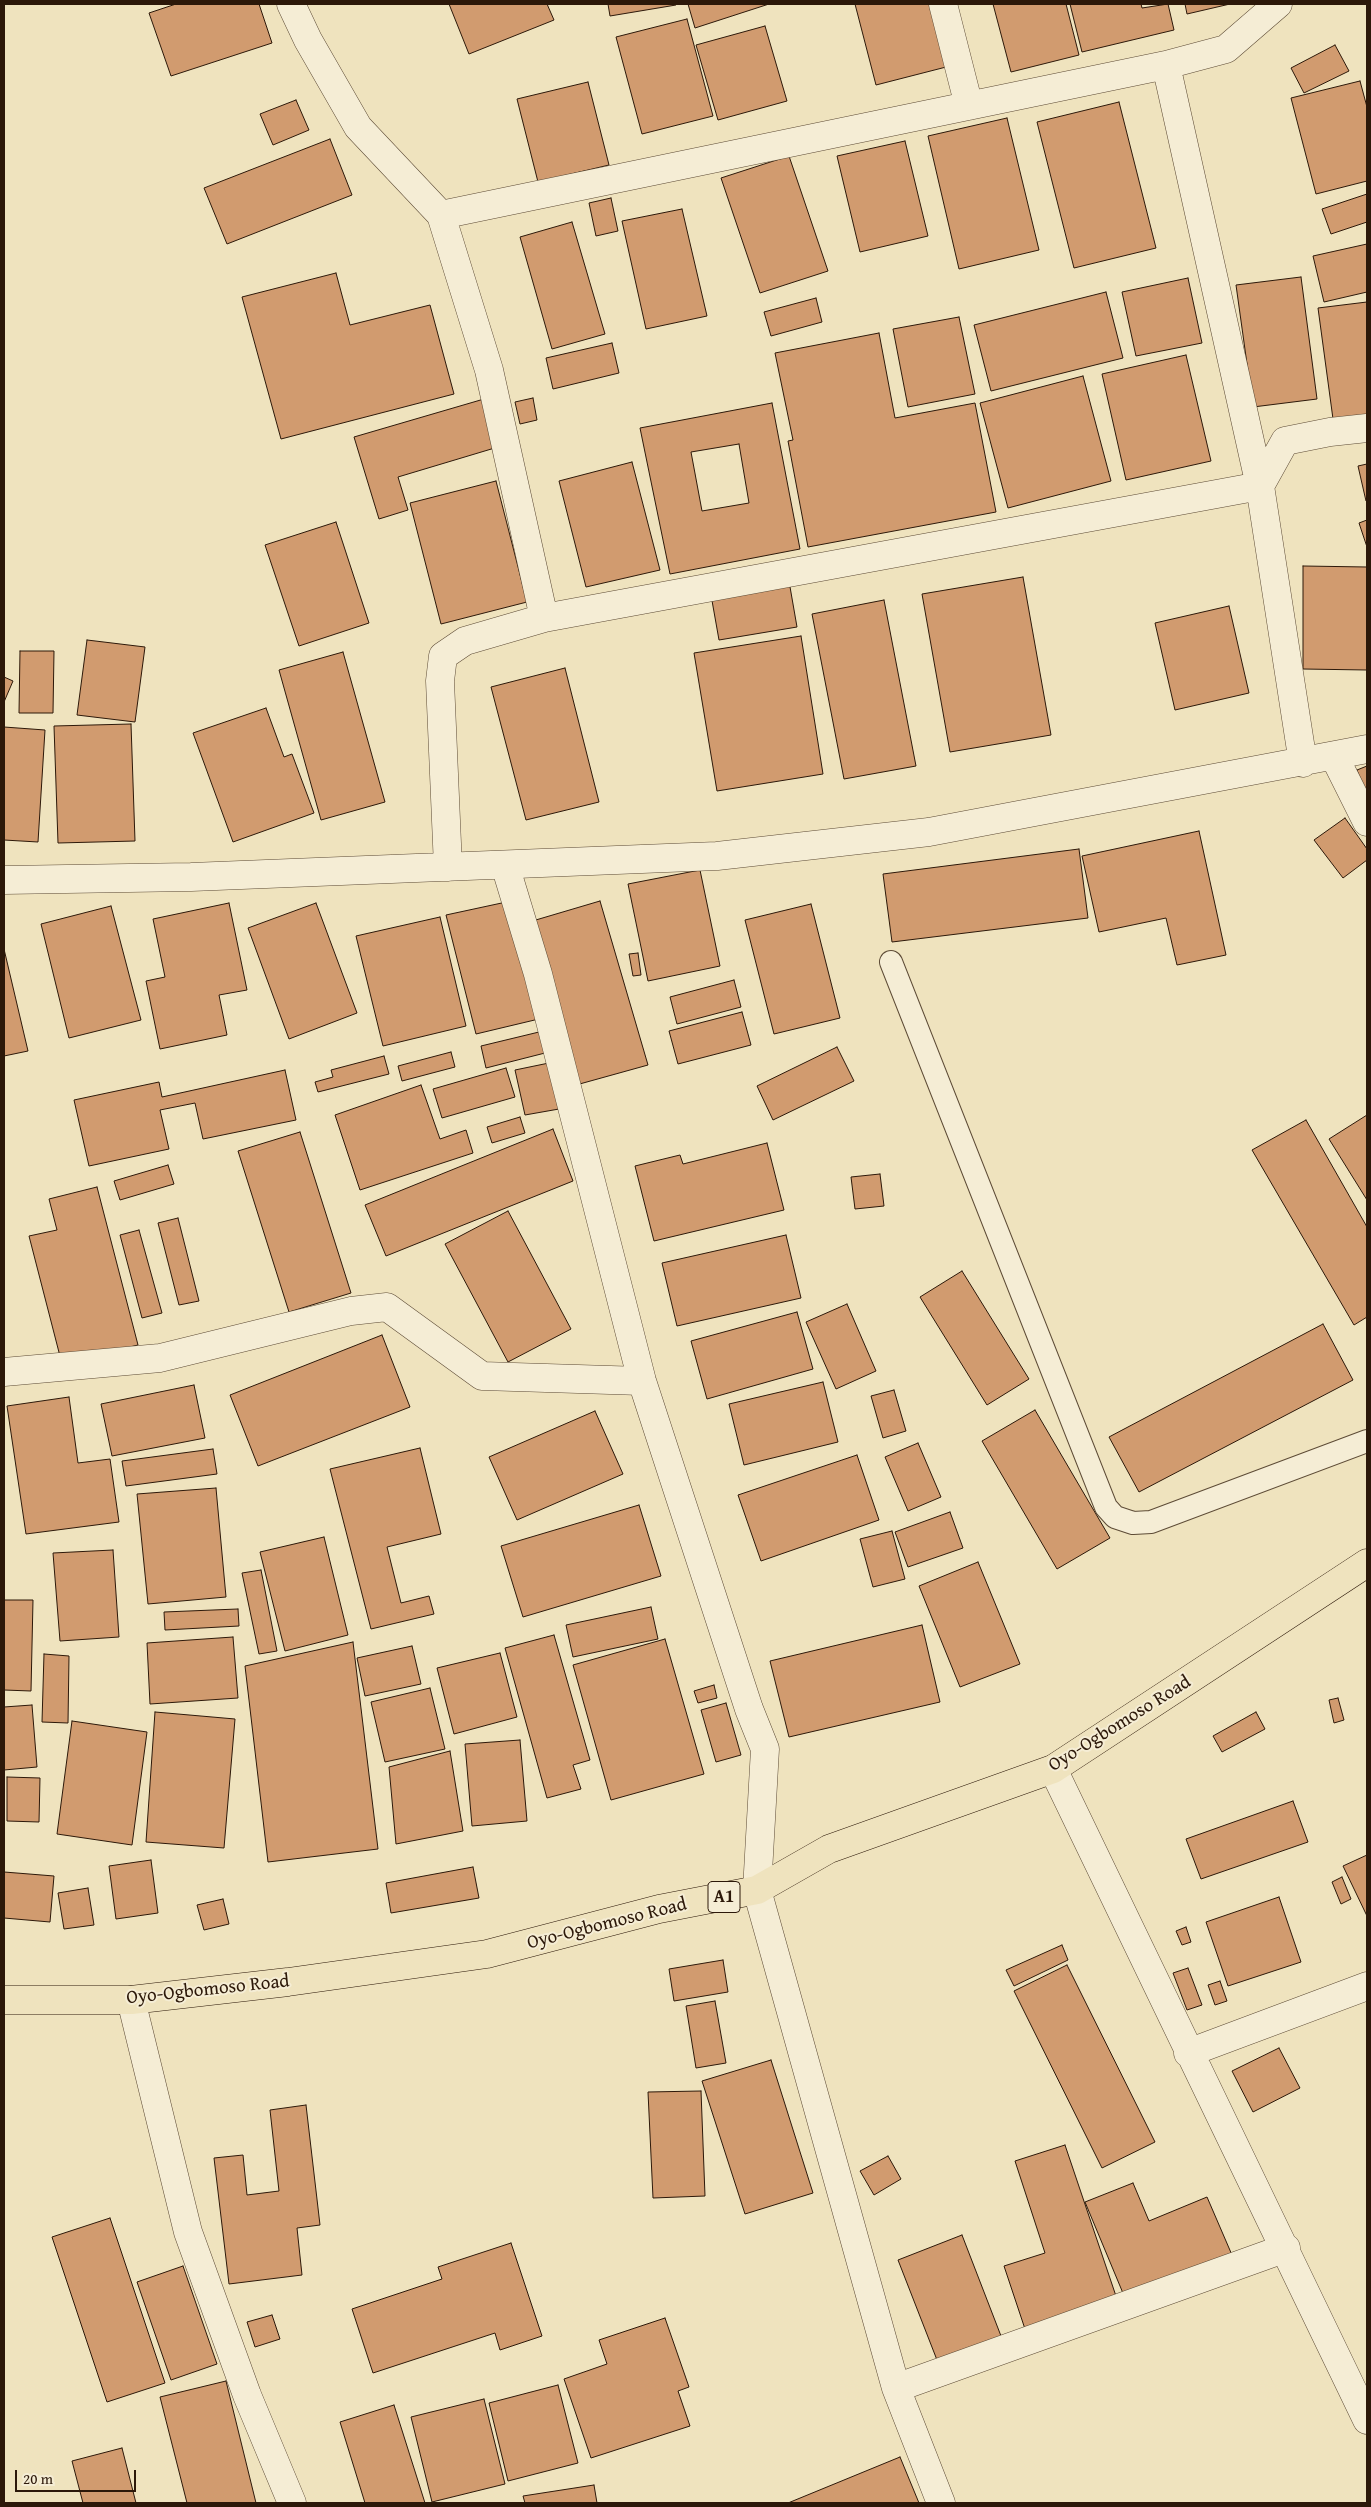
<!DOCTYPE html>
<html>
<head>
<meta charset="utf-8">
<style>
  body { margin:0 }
  #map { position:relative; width:1371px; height:2507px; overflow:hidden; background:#efe3be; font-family:"Gentium Book Plus",serif }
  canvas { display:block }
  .frame { position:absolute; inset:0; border:5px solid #2c1809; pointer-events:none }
  .scale { position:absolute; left:15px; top:2470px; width:121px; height:22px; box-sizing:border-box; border:2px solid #2c1809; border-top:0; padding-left:6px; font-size:15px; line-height:18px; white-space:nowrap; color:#2c1809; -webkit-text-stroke:4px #f5edd5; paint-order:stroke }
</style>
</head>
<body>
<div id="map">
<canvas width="1371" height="2507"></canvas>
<div class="frame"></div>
<div class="scale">20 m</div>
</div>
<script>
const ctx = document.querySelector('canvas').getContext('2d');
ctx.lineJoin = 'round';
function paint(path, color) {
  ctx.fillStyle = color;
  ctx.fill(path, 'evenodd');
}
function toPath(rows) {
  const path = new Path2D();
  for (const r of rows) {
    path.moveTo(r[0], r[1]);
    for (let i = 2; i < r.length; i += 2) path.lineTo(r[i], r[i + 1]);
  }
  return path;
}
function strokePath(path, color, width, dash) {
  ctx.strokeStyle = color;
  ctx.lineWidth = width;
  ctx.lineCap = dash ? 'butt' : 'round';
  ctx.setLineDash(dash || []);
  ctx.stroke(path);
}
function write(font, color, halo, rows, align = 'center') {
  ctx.font = font + ' "Gentium Book Plus",serif';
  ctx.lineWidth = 4;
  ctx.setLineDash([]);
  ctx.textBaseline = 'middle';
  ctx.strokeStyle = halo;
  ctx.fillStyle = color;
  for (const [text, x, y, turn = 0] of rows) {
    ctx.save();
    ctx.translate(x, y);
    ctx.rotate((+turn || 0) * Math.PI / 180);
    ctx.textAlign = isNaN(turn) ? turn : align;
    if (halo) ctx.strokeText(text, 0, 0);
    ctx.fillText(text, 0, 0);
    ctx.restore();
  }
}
const building = toPath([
  [176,4,259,4,272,43,171,76,149,13,176,4],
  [449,4,547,4,554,20,469,54,449,4],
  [608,4,676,4,676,5,610,16,608,4],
  [688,4,769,4,695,28,688,4],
  [855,4,933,4,950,66,876,85,855,4],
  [993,4,1066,4,1079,55,1011,72,993,4],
  [1070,4,1141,4,1142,8,1168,4,1174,30,1082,52,1070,4],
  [1185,4,1230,4,1187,14,1185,4],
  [687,19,713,116,642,134,616,37,687,19],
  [765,26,787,101,718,120,696,45,765,26],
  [1335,45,1349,71,1304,93,1291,68,1335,45],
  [1360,81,1367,107,1367,181,1316,194,1291,98,1360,81],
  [588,82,609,165,538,182,517,99,588,82],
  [296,100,309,130,273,145,260,114,296,100],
  [1119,102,1156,248,1074,268,1037,122,1119,102],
  [1007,118,1039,250,959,269,928,136,1007,118],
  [330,139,352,195,227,244,204,188,330,139],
  [905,141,928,236,860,252,837,156,905,141],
  [789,156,828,271,760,293,721,178,789,156],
  [1367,194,1367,222,1331,234,1322,209,1367,194],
  [611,198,618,231,596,236,589,203,611,198],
  [682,209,707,316,646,329,622,221,682,209],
  [572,222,605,334,552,349,520,237,572,222],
  [1367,244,1367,292,1324,302,1313,256,1367,244],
  [336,273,350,325,430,305,454,394,281,439,242,297,336,273],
  [1301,277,1317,399,1253,407,1236,285,1301,277],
  [1188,278,1202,343,1136,356,1122,292,1188,278],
  [1106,292,1123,358,991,391,974,325,1106,292],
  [816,298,822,322,771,336,764,312,816,298],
  [1367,302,1367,415,1333,419,1318,308,1367,302],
  [959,317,975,394,908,407,893,329,959,317],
  [879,333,895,418,975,403,996,512,808,547,788,441,793,440,775,353,879,333],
  [612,343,619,373,553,389,546,358,612,343],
  [1186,355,1211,461,1126,480,1102,374,1186,355],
  [1083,376,1111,481,1008,508,980,403,1083,376],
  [533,398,537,420,520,424,515,402,533,398],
  [484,399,498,447,398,477,408,510,379,519,354,437,484,399],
  [772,403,800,549,670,574,640,428,772,403],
  [739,444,749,503,702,511,691,452,739,444],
  [632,462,660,570,586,587,559,481,632,462],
  [1367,464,1367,501,1366,501,1358,466,1367,464],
  [496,481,527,602,441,624,410,503,496,481],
  [1367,520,1367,547,1359,523,1367,520],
  [336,522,369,623,299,646,265,545,336,522],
  [1303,566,1367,567,1367,670,1303,669,1303,566],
  [1023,577,1051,735,950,752,922,594,1023,577],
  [789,581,797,627,719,640,711,595,789,581],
  [884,600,916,766,844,779,812,614,884,600],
  [1229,606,1249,693,1175,710,1155,623,1229,606],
  [801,636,823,774,717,791,694,653,801,636],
  [87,640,145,647,135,722,77,715,87,640],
  [20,651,54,651,53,713,19,713,20,651],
  [343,652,385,802,321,820,279,670,343,652],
  [565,668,599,802,526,820,491,687,565,668],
  [4,677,13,681,4,702,4,677],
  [266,708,284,757,292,754,314,813,233,842,193,733,266,708],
  [131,724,135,841,58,843,54,726,131,724],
  [4,727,45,730,38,842,4,840,4,727],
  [1367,766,1367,801,1357,770,1367,766],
  [1345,818,1367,849,1367,860,1343,878,1314,840,1345,818],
  [1199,831,1226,955,1177,965,1166,918,1099,932,1082,856,1199,831],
  [1079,849,1088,918,892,942,883,874,1079,849],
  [700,870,720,966,648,981,628,884,700,870],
  [511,901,543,1018,476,1034,446,915,511,901],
  [600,901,648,1065,576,1085,529,922,600,901],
  [229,903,247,990,219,995,227,1035,160,1049,146,981,165,977,153,919,229,903],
  [316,903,357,1013,289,1039,248,928,316,903],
  [811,904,840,1018,774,1034,745,920,811,904],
  [111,906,141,1020,69,1038,41,924,111,906],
  [440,917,466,1026,383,1046,356,936,440,917],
  [4,949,28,1051,4,1056,4,949],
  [638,953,641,975,633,976,629,954,638,953],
  [734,980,741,1007,677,1024,670,997,734,980],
  [742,1012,751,1045,678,1064,669,1031,742,1012],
  [539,1032,545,1053,486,1068,481,1046,539,1032],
  [837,1047,854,1081,773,1120,757,1086,837,1047],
  [451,1052,455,1067,402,1081,398,1066,451,1052],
  [384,1056,389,1074,318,1092,315,1082,333,1077,331,1070,384,1056],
  [549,1063,559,1109,525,1115,515,1070,549,1063],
  [506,1068,515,1097,442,1118,433,1089,506,1068],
  [285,1070,296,1120,203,1139,195,1103,160,1110,169,1149,89,1166,74,1100,159,1082,162,1097,285,1070],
  [421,1085,440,1139,466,1130,473,1153,360,1190,335,1115,421,1085],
  [1367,1115,1367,1200,1329,1139,1367,1115],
  [520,1117,525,1133,492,1143,487,1127,520,1117],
  [1306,1120,1367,1227,1367,1317,1354,1325,1252,1150,1306,1120],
  [553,1129,573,1181,386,1256,365,1205,553,1129],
  [300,1132,351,1293,289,1312,238,1151,300,1132],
  [767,1143,784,1210,654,1241,635,1166,680,1155,683,1164,767,1143],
  [168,1165,174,1184,120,1200,114,1181,168,1165],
  [880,1174,884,1206,855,1209,851,1177,880,1174],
  [97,1187,138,1345,62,1364,29,1236,57,1230,49,1199,97,1187],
  [508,1211,571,1329,508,1362,445,1244,508,1211],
  [178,1218,199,1301,179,1305,158,1223,178,1218],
  [139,1230,162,1313,142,1318,120,1235,139,1230],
  [786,1235,801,1298,677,1326,662,1263,786,1235],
  [962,1271,1029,1379,987,1405,920,1297,962,1271],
  [847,1304,876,1371,836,1389,806,1322,847,1304],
  [797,1312,813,1369,707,1399,691,1341,797,1312],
  [1323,1324,1353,1380,1139,1492,1109,1437,1323,1324],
  [382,1335,410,1407,258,1466,230,1395,382,1335],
  [823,1382,838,1442,744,1465,729,1404,823,1382],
  [194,1385,205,1438,112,1456,101,1404,194,1385],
  [894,1390,906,1431,883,1438,871,1396,894,1390],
  [69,1397,78,1463,110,1459,119,1522,26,1534,7,1406,69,1397],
  [1035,1410,1110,1538,1057,1569,982,1441,1035,1410],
  [595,1411,623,1474,517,1520,489,1457,595,1411],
  [918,1443,941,1497,908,1511,885,1457,918,1443],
  [420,1448,441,1534,387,1547,401,1603,429,1596,434,1614,371,1629,330,1469,420,1448],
  [213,1449,217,1474,126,1486,122,1461,213,1449],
  [857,1455,879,1520,761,1561,738,1495,857,1455],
  [216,1488,226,1597,148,1604,137,1494,216,1488],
  [639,1505,661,1576,523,1617,501,1546,639,1505],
  [950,1512,963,1548,908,1567,895,1532,950,1512],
  [892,1531,905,1579,873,1587,860,1539,892,1531],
  [324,1537,348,1635,285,1651,260,1552,324,1537],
  [113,1550,119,1637,60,1641,53,1553,113,1550],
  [978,1562,1020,1664,960,1687,919,1586,978,1562],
  [261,1570,277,1651,259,1654,242,1573,261,1570],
  [4,1600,33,1600,31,1691,4,1690,4,1600],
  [651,1607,658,1639,573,1657,566,1625,651,1607],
  [238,1609,239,1626,165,1630,164,1612,238,1609],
  [922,1625,940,1702,789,1737,770,1661,922,1625],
  [554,1635,590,1760,573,1765,581,1789,547,1798,505,1648,554,1635],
  [233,1637,238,1698,150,1704,147,1643,233,1637],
  [665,1639,704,1774,611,1800,573,1665,665,1639],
  [353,1642,378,1849,268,1862,245,1666,353,1642],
  [412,1646,421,1684,365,1696,357,1658,412,1646],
  [500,1653,517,1717,454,1734,437,1668,500,1653],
  [44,1654,69,1656,68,1723,42,1722,44,1654],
  [714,1685,717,1698,698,1703,694,1691,714,1685],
  [430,1688,445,1749,385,1762,371,1702,430,1688],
  [1338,1698,1344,1720,1334,1723,1329,1700,1338,1698],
  [726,1703,741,1755,716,1762,701,1710,726,1703],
  [32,1705,37,1767,4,1770,4,1707,32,1705],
  [155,1712,235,1719,224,1848,146,1842,155,1712],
  [1256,1712,1265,1729,1222,1752,1213,1736,1256,1712],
  [72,1721,147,1732,132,1845,57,1834,72,1721],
  [520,1740,527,1821,472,1826,465,1744,520,1740],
  [450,1751,463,1831,396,1844,389,1767,450,1751],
  [7,1777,40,1778,39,1822,7,1821,7,1777],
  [1293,1801,1308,1842,1201,1879,1186,1839,1293,1801],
  [1367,1855,1367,1916,1343,1866,1367,1855],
  [151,1860,158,1913,116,1919,109,1866,151,1860],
  [473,1867,479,1898,391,1913,386,1883,473,1867],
  [4,1872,54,1876,50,1922,4,1918,4,1872],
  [1342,1877,1351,1899,1341,1904,1332,1882,1342,1877],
  [88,1888,94,1925,64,1929,58,1893,88,1888],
  [1279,1897,1301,1962,1228,1986,1206,1922,1279,1897],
  [223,1899,229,1924,204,1930,197,1905,223,1899],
  [1186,1927,1191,1942,1182,1945,1176,1931,1186,1927],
  [1062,1945,1068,1960,1014,1986,1006,1970,1062,1945],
  [723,1960,728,1992,674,2001,669,1969,723,1960],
  [1067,1965,1155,2142,1102,2168,1014,1991,1067,1965],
  [1188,1968,1202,2005,1187,2010,1173,1973,1188,1968],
  [1220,1981,1227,2001,1215,2005,1208,1985,1220,1981],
  [715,2001,726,2063,696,2068,686,2006,715,2001],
  [1279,2048,1300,2088,1253,2112,1232,2071,1279,2048],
  [771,2060,813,2193,745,2214,702,2081,771,2060],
  [701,2091,705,2196,653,2198,648,2092,701,2091],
  [306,2105,320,2225,297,2228,302,2275,229,2284,214,2158,243,2155,247,2195,279,2191,270,2110,306,2105],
  [1065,2145,1119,2305,1027,2335,1004,2266,1045,2253,1015,2161,1065,2145],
  [888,2156,901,2179,874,2195,860,2171,888,2156],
  [1133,2183,1149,2221,1207,2197,1232,2255,1125,2298,1085,2202,1133,2183],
  [110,2218,165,2383,107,2402,52,2237,110,2218],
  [962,2235,1001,2336,937,2360,898,2260,962,2235],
  [511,2243,542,2336,500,2350,495,2333,373,2373,352,2309,442,2279,438,2267,511,2243],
  [183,2266,217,2364,171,2380,137,2282,183,2266],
  [272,2315,280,2339,255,2347,247,2322,272,2315],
  [665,2318,689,2387,678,2391,690,2426,591,2458,564,2379,607,2364,599,2340,665,2318],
  [226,2381,256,2503,187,2503,160,2397,226,2381],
  [558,2385,578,2463,508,2481,489,2403,558,2385],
  [484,2399,505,2484,432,2502,411,2417,484,2399],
  [394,2405,425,2503,365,2503,340,2422,394,2405],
  [122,2448,136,2503,83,2503,72,2461,122,2448],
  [900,2457,919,2503,788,2503,900,2457],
  [594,2485,597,2503,525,2503,523,2496,594,2485]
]);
paint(building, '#d19b6f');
strokePath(building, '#2c1809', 1);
const lane = toPath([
  [891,962,1106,1507,1115,1517,1133,1523,1151,1522,1367,1441]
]);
const street = toPath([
  [291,4,308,40,358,127,441,215,489,370,544,618],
  [943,4,969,106],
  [1166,65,1260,486,1303,763],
  [441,215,1166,65,1226,49,1278,4],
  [1334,756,1367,822],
  [505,865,538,974,642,1381,749,1709,765,1749,757,1890,896,2388,941,2503],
  [448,867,440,681,443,656,465,641,544,618,1260,486,1285,441,1330,432,1367,428],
  [4,880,191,877,717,856,929,832,1367,749],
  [4,1372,160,1358,351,1311,387,1307,482,1376,642,1381],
  [1053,1769,1367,2420],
  [131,2000,188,2232,247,2395,292,2503],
  [1188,2053,1367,1986],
  [896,2388,1286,2248]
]);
const highway = toPath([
  [4,2000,131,2000,288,1982,487,1954,659,1909,757,1890,829,1849,1053,1769,1367,1563]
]);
strokePath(lane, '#5d4b36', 24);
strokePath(street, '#5d4b36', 29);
strokePath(highway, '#2c1809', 29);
strokePath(lane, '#f5edd5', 22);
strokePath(street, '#f5edd5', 28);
strokePath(highway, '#efe3be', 28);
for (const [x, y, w] of [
  [724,1897,32]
]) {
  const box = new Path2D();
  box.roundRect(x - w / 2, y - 15.5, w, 31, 4);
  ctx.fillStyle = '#f5edd5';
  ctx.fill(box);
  strokePath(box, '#2c1809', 1);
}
write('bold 18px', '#2c1809', null, [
  ["A1",724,1897]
]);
write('19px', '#2c1809', '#f5edd5', [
  ["Oyo-Ogbomoso Road",1120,1724,-32],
  ["Oyo-Ogbomoso Road",607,1924,-14],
  ["Oyo-Ogbomoso Road",208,1990,-6]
]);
</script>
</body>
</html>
